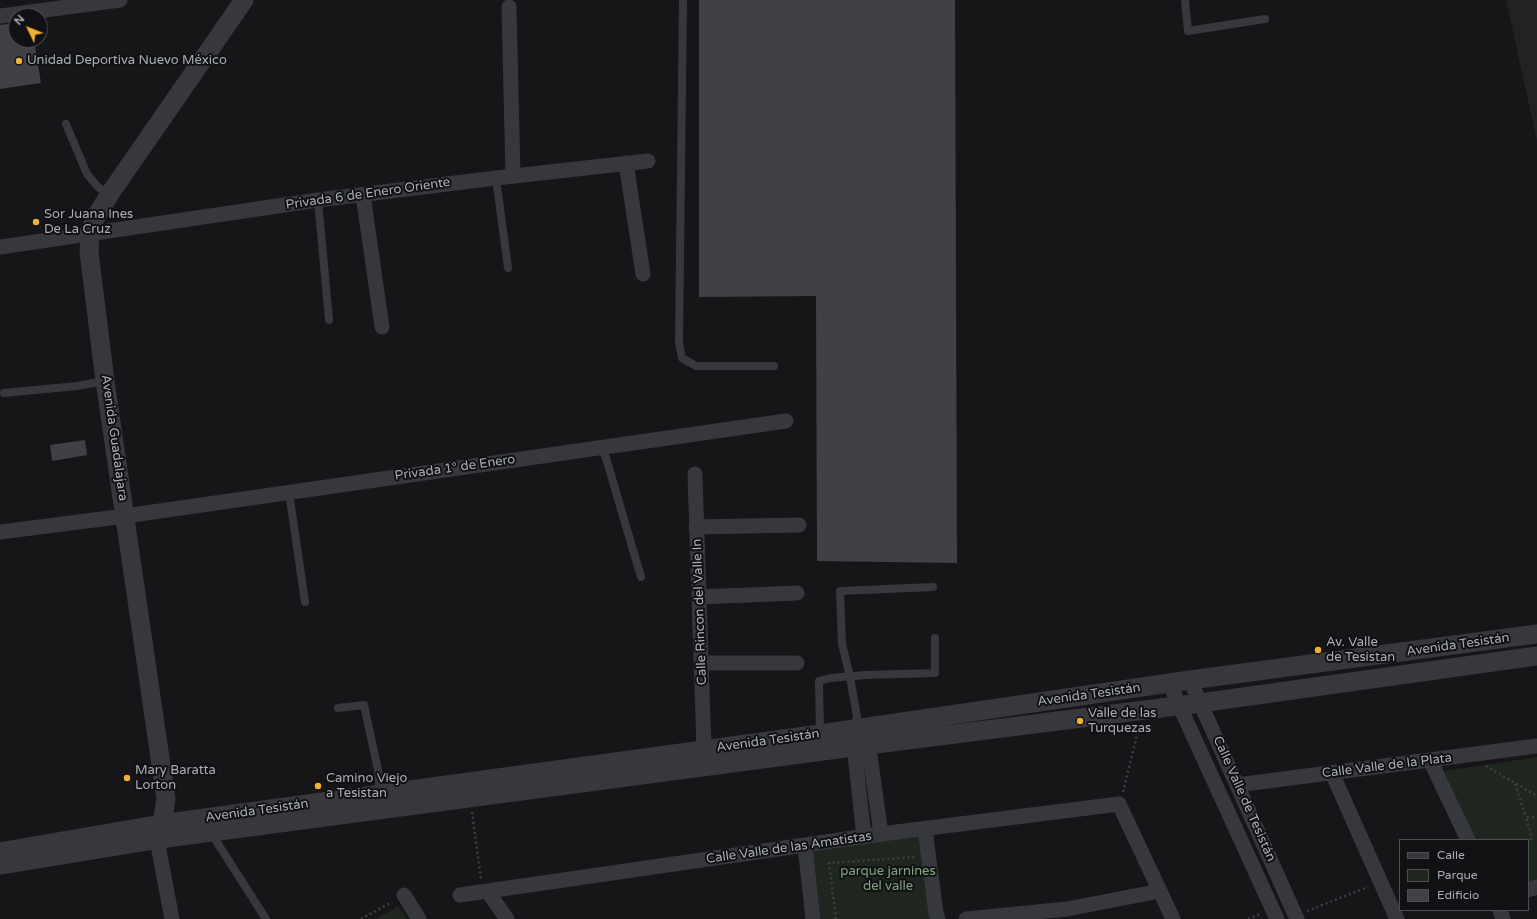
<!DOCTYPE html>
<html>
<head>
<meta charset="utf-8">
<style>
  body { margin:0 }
  #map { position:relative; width:1537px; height:919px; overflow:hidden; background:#161618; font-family:"Varela Round",sans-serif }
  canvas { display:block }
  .legend { position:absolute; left:1399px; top:839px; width:130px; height:72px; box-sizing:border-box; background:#111113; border:1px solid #4d4f55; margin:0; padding:5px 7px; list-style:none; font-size:12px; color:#a8adb8 }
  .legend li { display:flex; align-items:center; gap:8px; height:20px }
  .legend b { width:20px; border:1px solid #4d4f55 }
  .north { position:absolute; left:8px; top:8px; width:40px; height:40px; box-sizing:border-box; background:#111113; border:1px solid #4d4f55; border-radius:50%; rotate:313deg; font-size:11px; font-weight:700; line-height:16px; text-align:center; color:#a8adb8 }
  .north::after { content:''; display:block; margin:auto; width:14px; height:18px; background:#f2b134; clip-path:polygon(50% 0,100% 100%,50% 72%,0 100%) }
</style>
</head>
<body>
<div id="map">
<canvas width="1537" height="919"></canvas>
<ul class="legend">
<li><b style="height:5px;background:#37383d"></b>Calle</li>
<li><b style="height:11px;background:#1e261f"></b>Parque</li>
<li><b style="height:11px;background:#404145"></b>Edificio</li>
</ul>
<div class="north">N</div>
</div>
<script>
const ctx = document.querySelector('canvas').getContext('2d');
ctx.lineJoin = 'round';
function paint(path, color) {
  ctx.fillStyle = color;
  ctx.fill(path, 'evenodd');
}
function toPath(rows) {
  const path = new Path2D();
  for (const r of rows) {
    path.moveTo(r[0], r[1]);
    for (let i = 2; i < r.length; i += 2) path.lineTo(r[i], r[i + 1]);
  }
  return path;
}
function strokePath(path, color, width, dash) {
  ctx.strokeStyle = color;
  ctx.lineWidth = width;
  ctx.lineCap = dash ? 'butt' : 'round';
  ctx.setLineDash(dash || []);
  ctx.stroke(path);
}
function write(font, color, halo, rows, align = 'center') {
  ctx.font = font + ' "Varela Round",sans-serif';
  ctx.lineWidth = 4;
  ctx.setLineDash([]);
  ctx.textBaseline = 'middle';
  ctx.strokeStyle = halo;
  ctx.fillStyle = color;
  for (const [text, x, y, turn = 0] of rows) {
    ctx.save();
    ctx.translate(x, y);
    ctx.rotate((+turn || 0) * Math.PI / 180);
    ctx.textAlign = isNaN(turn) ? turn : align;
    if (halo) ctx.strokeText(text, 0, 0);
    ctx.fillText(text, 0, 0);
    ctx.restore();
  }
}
paint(toPath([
  [1506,0,1537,0,1537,141]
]), '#222225');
paint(toPath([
  [1537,757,1537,883,1528,886,1528,840,1474,840,1444,771],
  [922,833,934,919,821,919,813,852],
  [398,906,407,919,376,919]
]), '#1e261f');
paint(toPath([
  [699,0,955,0,957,563,817,561,816,296,699,297],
  [16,23,16,40,34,40,41,83,0,89,0,25],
  [85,440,87,455,52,461,50,445]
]), '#404145');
strokePath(toPath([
  [1486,766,1537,796],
  [1515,784,1526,817],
  [1123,792,1139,727],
  [472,812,481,879],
  [1528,844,1532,838,1526,817,1537,817],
  [1307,911,1368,887],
  [361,919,392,902],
  [836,919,829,863,916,857],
  [1248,919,1261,914]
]), '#3d3f44', 2.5, [2, 3]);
strokePath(toPath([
  [683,0,679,343,682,358,696,366,774,366],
  [1185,0,1188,31,1265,19],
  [66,124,87,174,98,187,109,195],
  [496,178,508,268],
  [318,200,329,320],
  [4,393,77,386,105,381],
  [601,447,606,458,641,577],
  [289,492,305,602],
  [338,708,364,705,378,770,380,794],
  [853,729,857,717,850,677,842,644,840,591,933,587],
  [820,734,819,681,830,678,866,675,935,673,935,638],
  [211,833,266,919]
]), '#37383d', 8);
strokePath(toPath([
  [509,7,513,176],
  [0,16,120,0],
  [626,163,643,274],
  [363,195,382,327],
  [0,247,318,200,496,178,648,161],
  [695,474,704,750],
  [696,527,799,525],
  [0,532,125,516,786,421],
  [699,597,797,593],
  [701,663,797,663],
  [1190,680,1297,919],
  [1169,683,1277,919],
  [867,734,881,834],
  [853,736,864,837],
  [1430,760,1468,840],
  [1332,773,1397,919],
  [1237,785,1537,746],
  [925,829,936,913,938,919],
  [159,839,158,845,172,919],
  [805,846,813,919],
  [1528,890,1537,887],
  [488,892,507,919],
  [404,895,419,919],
  [460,895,881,834,1119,804,1173,919],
  [1500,910,1503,919],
  [966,919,1067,909,1160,891]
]), '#37383d', 15);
strokePath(toPath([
  [160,836,166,799,105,381,89,252,90,234,94,220,109,195,244,0],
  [0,852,161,824,820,734,1190,680,1537,634],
  [0,865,159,839,868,745,1200,703,1537,656]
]), '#37383d', 19);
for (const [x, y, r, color] of [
  [19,61,4,"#f2b134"],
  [36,222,4,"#f2b134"],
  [1318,650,4,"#f2b134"],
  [1080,721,4,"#f2b134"],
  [127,778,4,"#f2b134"],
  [318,786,4,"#f2b134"]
]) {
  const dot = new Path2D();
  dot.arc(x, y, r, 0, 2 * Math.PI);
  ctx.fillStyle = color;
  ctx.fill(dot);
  strokePath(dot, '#111113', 1.5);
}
write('13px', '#a8adb8', '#111113', [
  ["Unidad Deportiva Nuevo México",27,61],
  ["Sor Juana Ines",44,215],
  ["De La Cruz",44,230],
  ["Av. Valle",1326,643],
  ["de Tesistan",1326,658],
  ["Valle de las",1088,714],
  ["Turquezas",1088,729],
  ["Mary Baratta",135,771],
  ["Lorton",135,786],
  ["Camino Viejo",326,779],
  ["a Tesistan",326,794]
], 'left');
write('13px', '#a8adb8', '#111113', [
  ["Privada 6 de Enero Oriente",368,194,-8],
  ["Avenida Guadalajara",114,438,82],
  ["Privada 1° de Enero",455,468,-8],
  ["Calle Rincon del Valle In",700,612,-92],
  ["Avenida Tesistán",1458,645,-8],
  ["Avenida Tesistán",1089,695,-8],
  ["Avenida Tesistán",768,741,-8],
  ["Calle Valle de la Plata",1387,766,-7],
  ["Calle Valle de Tesistán",1244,799,66],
  ["Avenida Tesistán",257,811,-8],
  ["Calle Valle de las Amatistas",789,848,-8]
]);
write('13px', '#7fa381', '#111113', [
  ["parque jarnines",888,872],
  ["del valle",888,887]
]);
</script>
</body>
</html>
